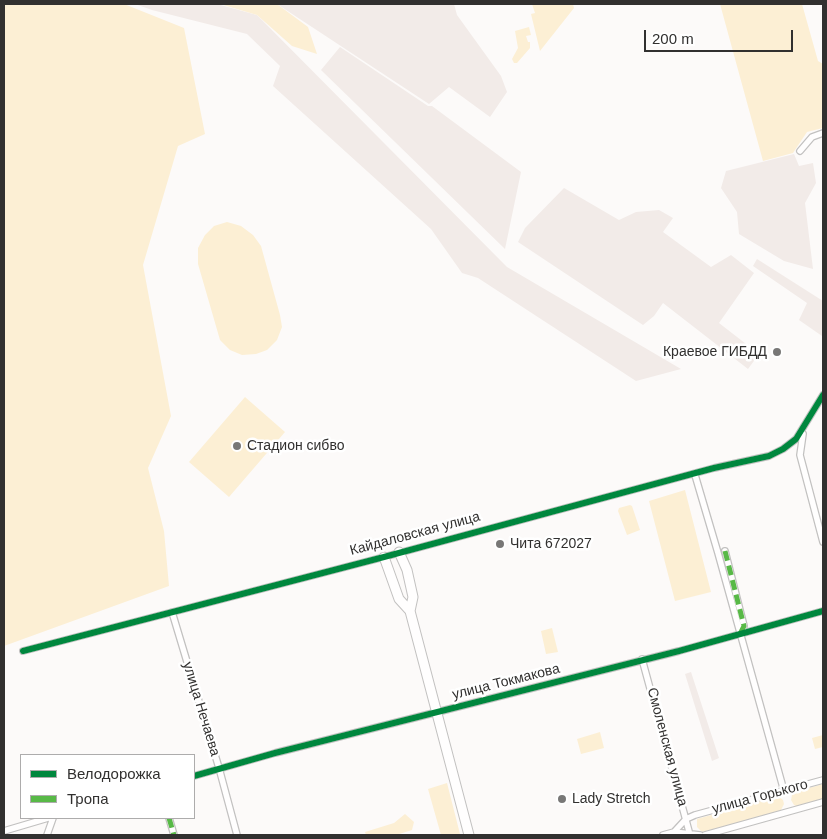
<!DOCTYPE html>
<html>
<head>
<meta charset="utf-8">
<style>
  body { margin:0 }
  #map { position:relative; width:827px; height:839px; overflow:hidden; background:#fcfaf9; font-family:Arial,sans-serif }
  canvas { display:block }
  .frame { position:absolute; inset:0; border:5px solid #31302f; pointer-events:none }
  .legend { position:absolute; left:20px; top:754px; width:175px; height:65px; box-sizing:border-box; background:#fff; border:1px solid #adacac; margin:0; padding:6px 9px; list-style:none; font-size:15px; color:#31302f }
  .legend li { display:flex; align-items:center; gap:10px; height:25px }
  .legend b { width:25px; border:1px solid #adacac }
  .scale { position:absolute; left:644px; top:30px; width:149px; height:22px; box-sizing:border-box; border:2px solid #31302f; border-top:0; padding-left:6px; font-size:15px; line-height:18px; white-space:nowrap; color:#31302f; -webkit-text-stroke:4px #fff; paint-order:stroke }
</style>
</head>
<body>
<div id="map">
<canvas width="827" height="839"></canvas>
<div class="frame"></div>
<ul class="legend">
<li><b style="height:6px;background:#00873e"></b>Велодорожка</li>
<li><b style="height:6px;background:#58b947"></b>Тропа</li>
</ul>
<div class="scale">200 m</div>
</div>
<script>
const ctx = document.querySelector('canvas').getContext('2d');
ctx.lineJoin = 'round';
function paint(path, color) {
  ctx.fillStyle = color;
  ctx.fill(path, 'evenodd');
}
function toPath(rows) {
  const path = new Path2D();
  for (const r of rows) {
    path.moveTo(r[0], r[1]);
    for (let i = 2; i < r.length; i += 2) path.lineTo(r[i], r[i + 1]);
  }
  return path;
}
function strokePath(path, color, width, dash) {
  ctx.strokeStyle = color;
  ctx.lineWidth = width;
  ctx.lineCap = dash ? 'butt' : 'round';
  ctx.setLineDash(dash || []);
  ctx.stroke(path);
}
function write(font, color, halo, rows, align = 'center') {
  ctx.font = font + ' Arial,sans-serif';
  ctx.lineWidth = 5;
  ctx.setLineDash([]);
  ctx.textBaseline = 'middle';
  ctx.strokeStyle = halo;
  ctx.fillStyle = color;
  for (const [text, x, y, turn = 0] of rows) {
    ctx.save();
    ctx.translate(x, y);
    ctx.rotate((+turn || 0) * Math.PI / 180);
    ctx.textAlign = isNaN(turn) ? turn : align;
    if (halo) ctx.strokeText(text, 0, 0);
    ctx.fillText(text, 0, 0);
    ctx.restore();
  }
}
paint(toPath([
  [135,4,217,4,257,15,507,267,681,369,636,381,478,278,462,273,431,229,273,86,280,66,247,34,152,10],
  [277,4,454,4,457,15,501,76,507,92,490,117,449,87,429,104],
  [340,47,428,106,432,106,521,172,505,249,321,70],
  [794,154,799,166,813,163,816,183,805,203,813,269,784,261,739,234,737,212,721,188,726,171],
  [564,188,619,220,636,212,659,210,673,218,663,232,711,267,731,255,754,273,719,323,759,354,748,369,663,303,654,316,643,325,518,242,525,228],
  [757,259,823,301,822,336,799,320,807,303,753,266],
  [691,672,719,758,712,761,685,674]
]), '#f2ebe8');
paint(toPath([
  [4,4,124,4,184,28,205,134,178,146,143,265,171,416,148,468,164,531,169,586,4,646],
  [220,4,277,4,308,27,317,54,292,46,257,15],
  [532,4,573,4,574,8,540,51,531,14,535,13],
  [720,4,802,4,818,61,823,64,823,128,807,132,793,153,763,161],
  [529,27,531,35,526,36,528,42,530,42,530,48,517,63,514,63,512,59,518,48,515,31],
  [227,222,241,226,253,235,261,246,280,315,282,327,277,340,267,350,256,354,242,355,230,350,220,340,198,264,198,248,205,235,214,226],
  [245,397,285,432,229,497,189,462],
  [685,490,711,592,675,601,649,501],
  [630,505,632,506,640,530,627,535,618,511,619,508],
  [552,628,558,652,546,654,541,631],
  [600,732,604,748,581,754,577,739],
  [823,735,823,747,815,749,812,738],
  [447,783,460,834,455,835,441,835,428,789],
  [823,784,823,800,798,807,794,805,791,800,792,795,795,792],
  [778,796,783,800,784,804,780,812,702,832,697,827,697,819],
  [405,814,414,822,412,830,396,835,366,835,365,832,394,823]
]), '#fcefd4');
const street = toPath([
  [800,151,812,137,823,133],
  [803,434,800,455,823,542],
  [695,475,718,553,784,791],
  [725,551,744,626,740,634],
  [172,612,219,768,237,835],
  [23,651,384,557,714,468,769,456,783,449,796,439,823,395],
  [642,659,690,835],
  [194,776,275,753,679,651,823,611],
  [169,818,174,835],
  [4,831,48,818],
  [674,832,686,819,695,815,823,780],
  [47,835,53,818],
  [663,835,674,832,700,835],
  [705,835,823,802]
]);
const secondary = toPath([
  [399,552,407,570,413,597,410,611],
  [384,557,399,599,410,611,469,835]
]);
strokePath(street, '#c2c1c0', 8);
strokePath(secondary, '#c2c1c0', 11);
strokePath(street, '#fffefe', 5.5);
strokePath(secondary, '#fffefe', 9);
strokePath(toPath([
  [725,551,744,626,740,634],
  [169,818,174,835]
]), '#58b947', 5, [10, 5]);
strokePath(toPath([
  [23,651,384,557,714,468,769,456,783,449,796,439,823,395],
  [194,776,275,753,679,651,823,611]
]), '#00873e', 6);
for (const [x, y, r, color] of [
  [777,352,5,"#787776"],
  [237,446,5,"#787776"],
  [500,544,5,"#787776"],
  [562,799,5,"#787776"]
]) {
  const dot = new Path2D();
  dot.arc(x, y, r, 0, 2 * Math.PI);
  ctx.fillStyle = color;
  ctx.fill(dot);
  strokePath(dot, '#fff', 2);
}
write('14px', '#31302f', '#fff', [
  ["Краевое ГИБДД",767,352,"right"],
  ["Стадион сибво",247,446],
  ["Чита 672027",510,544],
  ["Lady Stretch",572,799]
], 'left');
write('14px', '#31302f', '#fff', [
  ["Кайдаловская улица",415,534,-15],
  ["улица Токмакова",506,682,-14],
  ["улица Нечаева",201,709,73],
  ["Смоленская улица",667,747,75],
  ["улица Горького",760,797,-15]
]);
</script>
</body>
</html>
